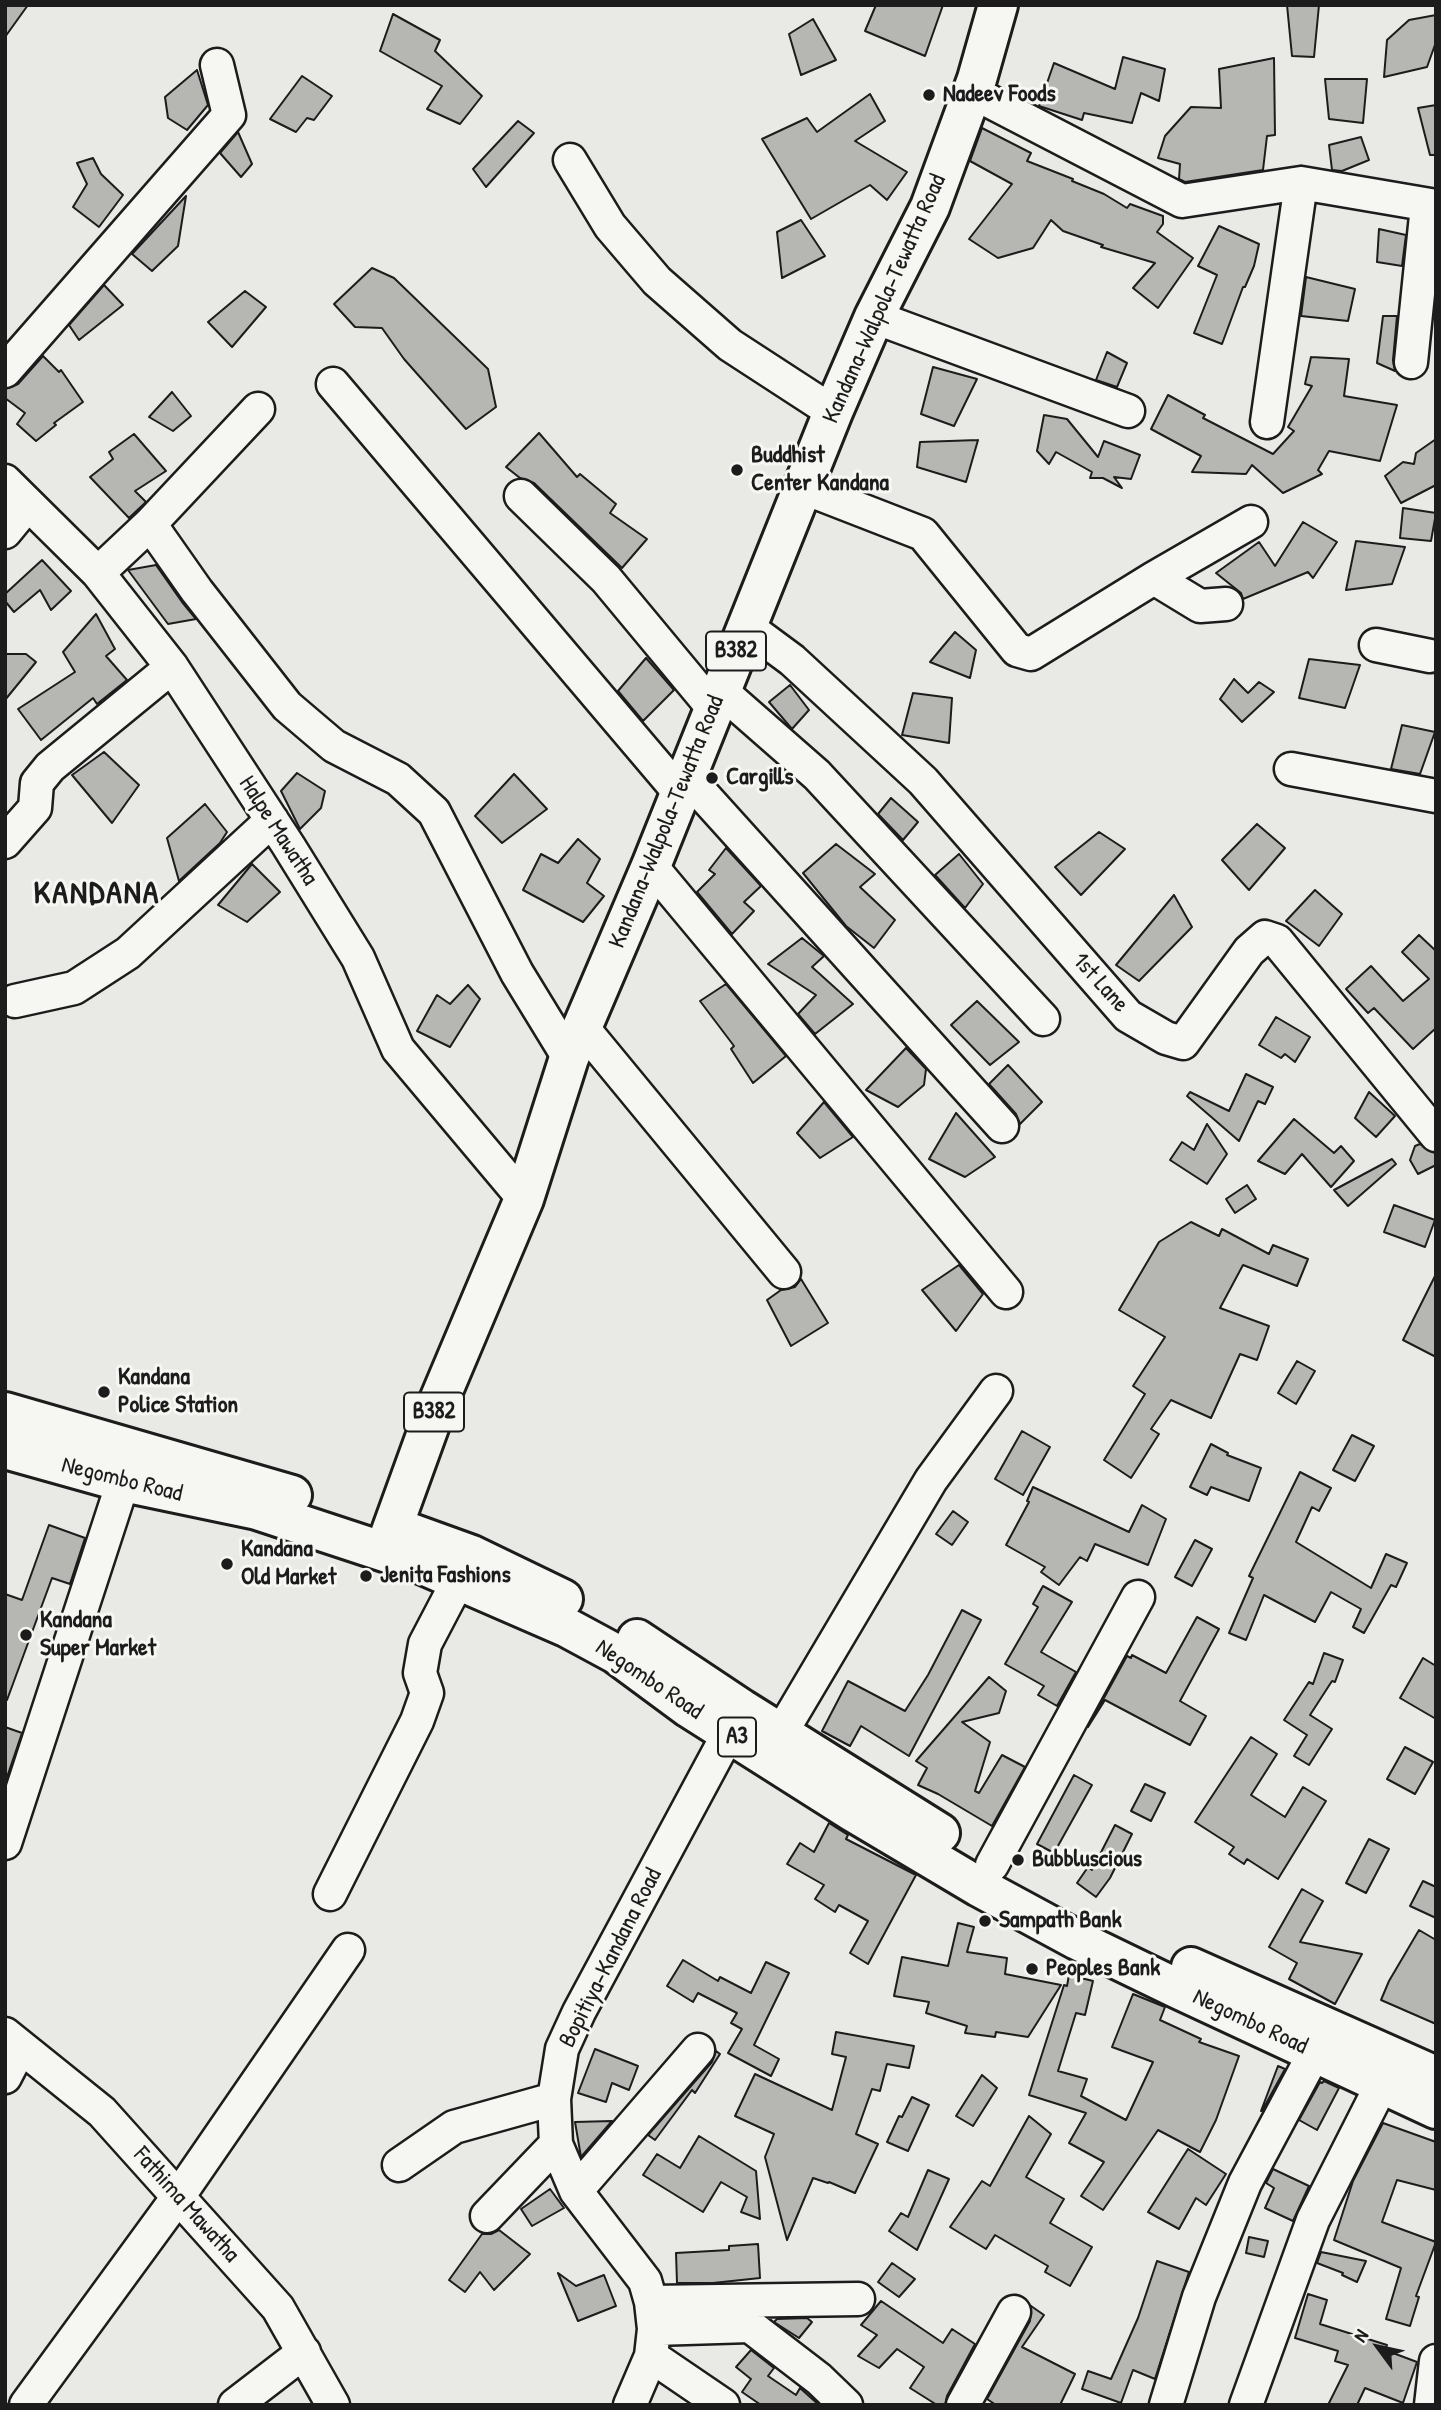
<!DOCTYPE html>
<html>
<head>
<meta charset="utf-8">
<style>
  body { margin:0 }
  #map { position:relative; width:1441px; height:2410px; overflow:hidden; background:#e9e9e5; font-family:"Patrick Hand",sans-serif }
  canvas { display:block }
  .frame { position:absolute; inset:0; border:7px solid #1c1c1c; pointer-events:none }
  .north { position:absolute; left:1343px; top:2312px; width:70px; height:70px; -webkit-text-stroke:5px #f6f6f2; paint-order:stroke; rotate:303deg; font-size:19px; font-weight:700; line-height:28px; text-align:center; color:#1c1c1c }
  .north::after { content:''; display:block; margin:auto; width:24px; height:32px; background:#1c1c1c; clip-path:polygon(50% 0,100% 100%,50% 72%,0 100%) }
</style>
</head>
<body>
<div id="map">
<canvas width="1441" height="2410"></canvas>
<div class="frame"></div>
<div class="north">N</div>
</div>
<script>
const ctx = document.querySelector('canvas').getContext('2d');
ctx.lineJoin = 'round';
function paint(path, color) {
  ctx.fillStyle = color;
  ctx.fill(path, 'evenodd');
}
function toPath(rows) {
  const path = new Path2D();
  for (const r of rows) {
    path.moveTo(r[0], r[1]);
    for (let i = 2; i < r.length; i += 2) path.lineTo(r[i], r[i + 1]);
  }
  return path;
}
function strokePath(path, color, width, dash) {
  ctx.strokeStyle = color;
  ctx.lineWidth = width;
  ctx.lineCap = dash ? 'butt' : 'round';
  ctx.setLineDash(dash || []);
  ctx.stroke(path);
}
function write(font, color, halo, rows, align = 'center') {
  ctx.font = font + ' "Patrick Hand",sans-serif';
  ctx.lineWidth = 6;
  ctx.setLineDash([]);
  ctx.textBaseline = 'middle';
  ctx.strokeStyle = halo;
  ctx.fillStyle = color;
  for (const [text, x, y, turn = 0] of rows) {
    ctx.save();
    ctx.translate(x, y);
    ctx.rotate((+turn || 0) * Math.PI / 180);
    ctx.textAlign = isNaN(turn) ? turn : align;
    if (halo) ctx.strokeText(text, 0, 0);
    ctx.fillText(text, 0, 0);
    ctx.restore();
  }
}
const building = toPath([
  [5,5,28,5,5,37,5,5],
  [876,5,943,5,925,56,865,31,876,5],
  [1287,5,1319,5,1314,57,1292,56,1287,5],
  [393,14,440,40,435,51,482,96,460,124,427,109,442,86,380,51,393,14],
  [1436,15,1436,42,1427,67,1384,77,1387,40,1409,20,1436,15],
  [813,19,836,60,801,75,789,34,813,19],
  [1123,57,1165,69,1159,101,1141,93,1132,123,1084,113,1082,120,1039,106,1054,63,1115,89,1123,57],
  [1274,58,1275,135,1267,136,1263,170,1185,182,1179,179,1180,164,1158,158,1165,136,1191,107,1221,108,1219,69,1274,58],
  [197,70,208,105,187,130,168,118,165,97,197,70],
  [302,76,332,96,314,120,307,118,296,132,270,119,302,76],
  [1325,79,1367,79,1363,123,1329,119,1325,79],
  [870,94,885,121,855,141,907,172,887,200,870,185,811,219,762,139,807,118,817,132,870,94],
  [1436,105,1436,155,1430,155,1418,108,1436,105],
  [518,121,534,133,486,187,473,169,518,121],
  [982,128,1031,153,1027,161,1073,179,1072,181,1104,194,1127,208,1130,204,1163,216,1163,224,1157,232,1193,258,1158,308,1133,288,1155,263,1101,247,1103,245,1063,231,1051,220,1033,248,998,258,969,239,1012,184,970,161,982,128],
  [238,132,252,164,241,177,220,153,238,132],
  [1361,137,1369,160,1342,171,1332,170,1329,145,1361,137],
  [93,158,101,174,123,195,99,227,73,207,87,184,77,163,93,158],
  [186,196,178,246,152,271,132,254,186,196],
  [801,220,825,256,782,278,777,232,801,220],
  [1219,226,1259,244,1254,266,1245,287,1243,287,1222,344,1194,333,1217,275,1198,266,1219,226],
  [1379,229,1406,235,1402,266,1377,262,1379,229],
  [372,268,394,278,488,369,496,407,466,429,404,359,382,328,355,327,334,304,372,268],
  [1306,277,1355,289,1348,321,1301,316,1306,277],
  [104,285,123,305,79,340,69,325,104,285],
  [245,291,266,307,232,347,208,322,245,291],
  [1383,316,1397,316,1393,360,1395,371,1377,363,1383,316],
  [1107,352,1127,363,1117,387,1096,380,1107,352],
  [43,356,59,372,61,370,83,402,54,423,56,425,36,441,17,424,25,413,5,398,5,389,18,384,43,356],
  [1311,357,1349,359,1344,396,1397,405,1380,461,1329,451,1318,470,1322,474,1283,493,1252,465,1246,474,1192,472,1201,456,1151,429,1168,395,1205,415,1203,418,1273,454,1294,431,1288,427,1312,386,1305,384,1311,357],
  [933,367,977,379,954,426,921,414,933,367],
  [172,392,191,416,173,431,149,417,172,392],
  [1044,415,1067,419,1098,457,1104,441,1140,455,1131,479,1114,477,1122,488,1103,478,1090,478,1092,472,1056,452,1049,464,1037,451,1044,415],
  [539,433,577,477,580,474,616,504,610,513,647,539,622,568,534,483,520,478,506,467,539,433],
  [134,434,166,471,135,491,146,502,129,518,90,477,113,459,109,452,134,434],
  [1436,439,1436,485,1401,503,1385,476,1403,462,1414,464,1416,453,1436,439],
  [978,440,966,482,917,467,920,442,978,440],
  [1403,508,1436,513,1431,541,1400,538,1403,508],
  [1303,522,1337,542,1313,578,1308,572,1243,599,1241,593,1216,573,1259,542,1275,566,1303,522],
  [1356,541,1405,547,1392,584,1346,590,1356,541],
  [42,560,71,591,51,610,40,590,14,612,5,601,5,594,42,560],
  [156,565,182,602,196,619,168,624,128,570,156,565],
  [96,614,115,649,106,656,127,680,97,704,93,698,41,740,18,709,75,672,63,652,96,614],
  [955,632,976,650,970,678,930,662,955,632],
  [5,654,26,654,36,662,5,700,5,654],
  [646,658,674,690,643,721,618,691,646,658],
  [1309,659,1360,665,1345,708,1299,698,1309,659],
  [1234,679,1248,693,1259,682,1274,692,1242,722,1220,699,1234,679],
  [790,685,809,710,792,729,769,702,790,685],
  [913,693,952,698,949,743,902,735,913,693],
  [1402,725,1435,732,1420,774,1391,769,1402,725],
  [104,752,139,785,112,823,72,775,104,752],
  [297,773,325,791,321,808,300,829,281,791,297,773],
  [514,774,547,809,502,843,475,816,514,774],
  [891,798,918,822,903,840,878,814,891,798],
  [205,804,227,832,220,843,179,881,167,838,205,804],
  [1257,824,1285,848,1249,890,1222,860,1257,824],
  [1099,832,1125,849,1081,895,1055,867,1099,832],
  [578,839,600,859,587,883,604,896,583,922,523,890,541,854,558,863,578,839],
  [836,844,875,874,860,887,895,920,874,948,846,926,803,873,836,844],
  [726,848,761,886,744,902,754,911,732,934,697,892,715,874,709,870,726,848],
  [959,854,983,884,965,908,935,875,959,854],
  [252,864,280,892,247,922,218,905,252,864],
  [1315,890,1342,914,1319,946,1286,921,1315,890],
  [1174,895,1192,927,1139,981,1116,965,1174,895],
  [1419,935,1436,951,1436,1028,1413,1049,1374,1008,1368,1013,1346,989,1371,966,1403,1001,1429,979,1402,952,1419,935],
  [802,938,824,956,812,967,853,1004,815,1034,798,1014,816,995,768,964,802,938],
  [726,984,786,1056,753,1083,731,1049,734,1046,700,1001,726,984],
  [468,985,480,999,450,1047,417,1031,437,995,450,1004,468,985],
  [977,1001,1019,1042,990,1065,951,1025,977,1001],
  [1276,1017,1310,1037,1295,1062,1285,1054,1281,1058,1259,1045,1276,1017],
  [906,1048,926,1069,924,1085,898,1107,866,1090,906,1048],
  [1008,1065,1042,1102,1020,1124,1016,1114,989,1084,1008,1065],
  [1246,1074,1273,1087,1265,1104,1258,1101,1239,1141,1187,1096,1190,1092,1229,1111,1246,1074],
  [1369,1092,1395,1116,1376,1137,1355,1118,1369,1092],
  [824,1102,853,1137,820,1158,797,1133,824,1102],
  [956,1113,995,1157,965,1177,929,1159,956,1113],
  [1294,1119,1334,1153,1341,1146,1354,1161,1331,1187,1302,1154,1285,1174,1258,1161,1294,1119],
  [1207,1124,1227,1154,1207,1184,1170,1160,1182,1142,1194,1150,1207,1124],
  [1420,1144,1436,1154,1436,1165,1418,1174,1410,1160,1415,1146,1420,1144],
  [1392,1159,1396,1164,1348,1206,1334,1190,1392,1159],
  [1247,1185,1256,1199,1235,1213,1226,1199,1247,1185],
  [1394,1205,1435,1220,1425,1247,1384,1232,1394,1205],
  [1191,1222,1219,1236,1222,1229,1269,1254,1273,1245,1308,1259,1297,1286,1243,1265,1220,1308,1269,1326,1257,1360,1240,1354,1211,1418,1171,1400,1151,1429,1159,1434,1131,1478,1104,1460,1145,1394,1133,1386,1165,1337,1119,1310,1159,1242,1191,1222],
  [959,1265,983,1294,956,1331,922,1290,959,1265],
  [1436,1274,1436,1357,1403,1340,1436,1274],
  [801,1279,828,1323,791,1346,767,1300,781,1290,795,1287,801,1279],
  [1297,1361,1315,1371,1296,1404,1278,1393,1297,1361],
  [1022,1431,1050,1447,1023,1495,995,1479,1022,1431],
  [1352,1435,1374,1446,1355,1481,1333,1470,1352,1435],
  [1211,1444,1228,1453,1227,1455,1261,1468,1249,1501,1211,1487,1207,1495,1190,1487,1211,1444],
  [1300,1472,1331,1488,1319,1511,1312,1507,1296,1542,1371,1588,1386,1554,1407,1563,1396,1587,1391,1585,1364,1633,1353,1627,1361,1609,1331,1592,1315,1622,1264,1595,1246,1640,1229,1633,1253,1578,1249,1576,1300,1472],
  [1033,1487,1129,1532,1142,1505,1166,1519,1148,1565,1095,1544,1087,1561,1080,1557,1059,1585,1041,1572,1045,1567,1006,1545,1029,1502,1027,1501,1033,1487],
  [953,1511,968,1522,952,1545,936,1534,953,1511],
  [49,1525,85,1538,70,1584,52,1578,7,1700,5,1700,5,1594,22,1600,49,1525],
  [1195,1540,1212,1549,1192,1586,1175,1577,1195,1540],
  [1043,1586,1072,1602,1041,1652,1076,1672,1057,1706,1038,1695,1044,1686,1005,1664,1038,1607,1033,1604,1043,1586],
  [962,1610,981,1620,909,1756,861,1726,850,1746,822,1731,848,1681,905,1711,928,1675,962,1610],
  [1197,1617,1219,1629,1180,1701,1206,1716,1190,1745,1105,1700,1088,1727,1127,1656,1131,1658,1132,1655,1166,1673,1197,1617],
  [1324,1653,1343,1660,1335,1682,1332,1681,1310,1715,1332,1729,1309,1765,1294,1756,1307,1735,1284,1720,1309,1682,1313,1684,1324,1653],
  [1423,1658,1436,1666,1436,1719,1400,1698,1423,1658],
  [989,1677,1006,1691,999,1713,962,1722,990,1742,975,1791,979,1793,1002,1755,1025,1767,992,1826,938,1794,918,1785,927,1768,916,1761,989,1677],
  [5,1727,22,1733,5,1783,5,1727],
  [1251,1737,1277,1754,1251,1795,1285,1817,1303,1787,1326,1801,1278,1879,1247,1859,1244,1864,1229,1854,1234,1847,1195,1822,1251,1737],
  [1405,1747,1433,1762,1415,1794,1387,1779,1405,1747],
  [1074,1775,1092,1785,1054,1853,1037,1844,1074,1775],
  [1145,1784,1165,1793,1151,1821,1131,1811,1145,1784],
  [829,1823,848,1835,846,1839,916,1875,868,1964,850,1953,868,1921,839,1905,835,1912,815,1899,824,1885,787,1864,800,1843,814,1852,829,1823],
  [1115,1825,1132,1834,1110,1878,1096,1897,1077,1883,1088,1867,1092,1870,1115,1825],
  [1369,1839,1389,1849,1366,1893,1346,1883,1369,1839],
  [1423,1881,1436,1887,1436,1918,1410,1906,1423,1881],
  [1302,1889,1323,1901,1300,1942,1362,1954,1335,2004,1289,1979,1297,1963,1269,1947,1302,1889],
  [958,1923,974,1927,967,1952,1007,1958,1005,1974,1061,1985,1028,2037,996,2032,995,2037,965,2033,967,2026,926,2013,929,2002,894,1996,902,1957,948,1966,958,1923],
  [1419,1930,1436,1940,1436,2024,1381,2000,1389,1981,1419,1930],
  [683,1960,718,1981,720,1977,751,1993,766,1962,789,1973,754,2045,779,2059,771,2076,728,2053,742,2029,731,2023,737,2013,698,1993,693,2002,667,1986,683,1960],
  [1069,1975,1093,1981,1085,2015,1076,2013,1058,2071,1087,2079,1081,2096,1126,2120,1153,2062,1112,2047,1133,1994,1165,2007,1160,2020,1201,2039,1199,2042,1239,2056,1216,2120,1200,2152,1158,2130,1103,2210,1081,2196,1104,2162,1069,2143,1086,2113,1029,2095,1064,1985,1067,1986,1069,1975],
  [836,2032,914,2046,909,2068,887,2064,880,2091,872,2089,856,2134,878,2144,855,2193,829,2182,828,2183,813,2178,787,2240,765,2157,774,2134,735,2116,755,2074,832,2110,846,2057,832,2054,836,2032],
  [595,2049,638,2066,629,2090,612,2083,606,2102,578,2093,595,2049],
  [716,2051,720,2054,695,2093,692,2090,655,2140,648,2135,712,2062,716,2051],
  [1278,2066,1285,2069,1262,2111,1261,2111,1278,2066],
  [982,2075,997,2088,973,2126,956,2116,982,2075],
  [1324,2081,1339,2088,1317,2130,1299,2120,1320,2082,1322,2083,1324,2081],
  [912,2097,929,2105,908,2151,887,2142,899,2116,902,2117,912,2097],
  [1029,2116,1051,2134,1026,2177,1064,2199,1050,2223,1092,2247,1070,2286,1045,2272,1048,2266,995,2235,986,2249,950,2227,982,2181,990,2186,1029,2116],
  [612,2121,581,2157,575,2122,612,2121],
  [1383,2123,1436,2142,1436,2190,1397,2180,1382,2222,1436,2242,1416,2296,1419,2297,1410,2326,1386,2319,1401,2268,1334,2240,1353,2181,1383,2123],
  [699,2136,756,2171,760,2219,741,2212,747,2197,721,2182,703,2212,643,2175,657,2154,680,2168,699,2136],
  [1188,2149,1226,2174,1206,2205,1196,2198,1179,2229,1148,2212,1188,2149],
  [1273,2169,1309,2186,1293,2221,1265,2208,1274,2188,1266,2183,1273,2169],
  [928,2170,949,2179,917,2250,889,2231,901,2213,908,2217,928,2170],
  [550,2189,564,2208,532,2226,521,2209,550,2189],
  [499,2230,530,2254,494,2290,480,2272,465,2292,449,2280,482,2234,491,2234,499,2230],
  [1249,2237,1268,2241,1264,2257,1246,2253,1249,2237],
  [758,2244,760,2278,713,2283,677,2283,676,2253,729,2250,729,2246,758,2244],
  [1321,2252,1366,2261,1357,2282,1342,2275,1343,2273,1317,2263,1321,2252],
  [1157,2261,1189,2272,1155,2379,1133,2370,1121,2403,1082,2389,1088,2371,1111,2379,1138,2318,1157,2261],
  [892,2263,915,2279,899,2297,878,2282,892,2263],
  [558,2273,576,2286,604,2275,616,2306,578,2321,558,2273],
  [1308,2294,1327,2300,1320,2324,1387,2345,1385,2350,1417,2362,1403,2403,1365,2388,1357,2405,1328,2405,1348,2365,1335,2361,1338,2351,1295,2338,1308,2294],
  [881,2301,943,2343,952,2329,975,2344,947,2396,945,2405,937,2405,910,2388,924,2367,897,2349,879,2368,858,2356,877,2335,861,2325,881,2301],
  [1031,2306,1044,2315,1022,2347,1075,2374,1060,2405,996,2405,987,2399,1030,2321,1031,2306],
  [807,2318,812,2322,799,2338,774,2322,777,2319,807,2318],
  [751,2350,774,2368,768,2376,796,2395,800,2388,819,2405,761,2405,742,2392,751,2379,736,2367,751,2350]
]);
paint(building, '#b6b6b3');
strokePath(building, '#1c1c1c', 2);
const minor = toPath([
  [972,92,1182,201,1301,183,1267,422],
  [570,160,610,226,657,281,730,345,833,412],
  [1301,183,1436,206],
  [874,317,1128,411],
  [1411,362,1427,206],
  [5,371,229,115,217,65],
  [333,384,680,793],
  [5,481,98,573,172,667,288,845,358,958,398,1049,524,1199],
  [802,487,923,534,1017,650,1031,654,1154,578,1200,606,1226,604],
  [521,496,606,579,714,709],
  [150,524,197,591,287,706,334,746,398,779,434,812,517,973,569,1058],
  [5,532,28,504],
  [98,573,150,524,258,409],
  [1154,578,1251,522],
  [746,626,792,660,923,781,1128,1016,1166,1038,1183,1043,1249,951,1265,937,1277,941,1436,1135],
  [1376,645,1430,656],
  [720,690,817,775,1043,1019],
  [1291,769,1436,796],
  [687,777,1002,1126],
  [5,842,35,808,37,783,50,767,172,667],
  [651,866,1006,1292],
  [15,1001,74,988,128,953,272,820],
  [582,1027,784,1272],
  [781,1733,931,1480,996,1391],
  [5,1843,123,1482],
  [992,1865,1138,1597],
  [330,1894,417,1721,427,1693,420,1673,425,1644,458,1581],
  [5,2034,102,2112,278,2308,333,2405],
  [5,2077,20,2048],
  [399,2165,454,2127,554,2099],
  [576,2191,698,2050],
  [487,2216,556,2144],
  [651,2302,858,2299],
  [654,2329,750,2326,819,2379,846,2405],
  [651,2356,723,2405],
  [26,2405,178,2197,348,1950],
  [235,2405,304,2352],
  [630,2405,651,2356,654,2329,651,2302,645,2281,576,2191,556,2144,554,2099,562,2049,579,2012,739,1714],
  [963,2405,1014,2312],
  [1166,2405,1199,2297,1245,2183,1315,2052],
  [1246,2405,1313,2220,1382,2084],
  [1431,2405,1436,2361]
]);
const major = toPath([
  [384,1551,437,1405,524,1199,569,1058,651,866,833,412,874,317,930,207,977,79,998,5]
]);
const highway = toPath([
  [5,1412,292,1495],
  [5,1449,123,1482,257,1510,421,1564,566,1627,616,1654,689,1708,853,1812,979,1887,1077,1940,1178,1989,1436,2109],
  [400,1529,472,1555,563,1599],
  [637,1639,742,1709,940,1833],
  [1191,1967,1436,2076]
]);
strokePath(minor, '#1c1c1c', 37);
strokePath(major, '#1c1c1c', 44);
strokePath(highway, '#1c1c1c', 44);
strokePath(minor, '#f6f6f2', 32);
strokePath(major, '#f6f6f2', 38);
strokePath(highway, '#f6f6f2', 38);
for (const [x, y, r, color] of [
  [929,95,7,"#1c1c1c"],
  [737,470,7,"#1c1c1c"],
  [712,778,7,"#1c1c1c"],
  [104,1392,7,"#1c1c1c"],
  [227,1564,7,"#1c1c1c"],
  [366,1576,7,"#1c1c1c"],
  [26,1635,7,"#1c1c1c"],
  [1018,1860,7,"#1c1c1c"],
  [985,1921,7,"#1c1c1c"],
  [1032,1969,7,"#1c1c1c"]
]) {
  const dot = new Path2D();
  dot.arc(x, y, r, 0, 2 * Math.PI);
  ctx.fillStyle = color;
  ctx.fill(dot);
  strokePath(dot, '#f6f6f2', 2.5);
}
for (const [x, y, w] of [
  [736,651,60],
  [434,1412,60],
  [737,1737,38]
]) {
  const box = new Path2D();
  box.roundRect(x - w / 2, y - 19.5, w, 39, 5);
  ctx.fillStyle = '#f6f6f2';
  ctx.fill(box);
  strokePath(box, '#1c1c1c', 2);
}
write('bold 23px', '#1c1c1c', null, [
  ["B382",736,651],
  ["B382",434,1412],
  ["A3",737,1737]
]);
write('bold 24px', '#1c1c1c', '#f6f6f2', [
  ["Nadeev Foods",943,95],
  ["Buddhist",751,456],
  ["Center Kandana",751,484],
  ["Cargills",726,778],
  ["Kandana",118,1378],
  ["Police Station",118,1406],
  ["Kandana",241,1550],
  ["Old Market",241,1578],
  ["Jenita Fashions",380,1576],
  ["Kandana",40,1621],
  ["Super Market",40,1649],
  ["Bubbluscious",1032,1860],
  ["Sampath Bank",999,1921],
  ["Peoples Bank",1046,1969]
], 'left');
write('24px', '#1c1c1c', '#f6f6f2', [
  ["Kandana-Walpola-Tewatta Road",885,299,-66],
  ["Kandana-Walpola-Tewatta Road",667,822,-68],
  ["Halpe Mawatha",278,831,57],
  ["1st Lane",1100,983,48],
  ["Negombo Road",122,1480,14],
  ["Negombo Road",649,1680,34],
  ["Bopitiya-Kandana Road",611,1958,-63],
  ["Negombo Road",1250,2022,25],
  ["Fathima Mawatha",186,2205,48]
]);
ctx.letterSpacing = '2px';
write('bold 32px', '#1c1c1c', '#f6f6f2', [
  ["KANDANA",97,894]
]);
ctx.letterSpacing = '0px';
</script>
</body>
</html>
